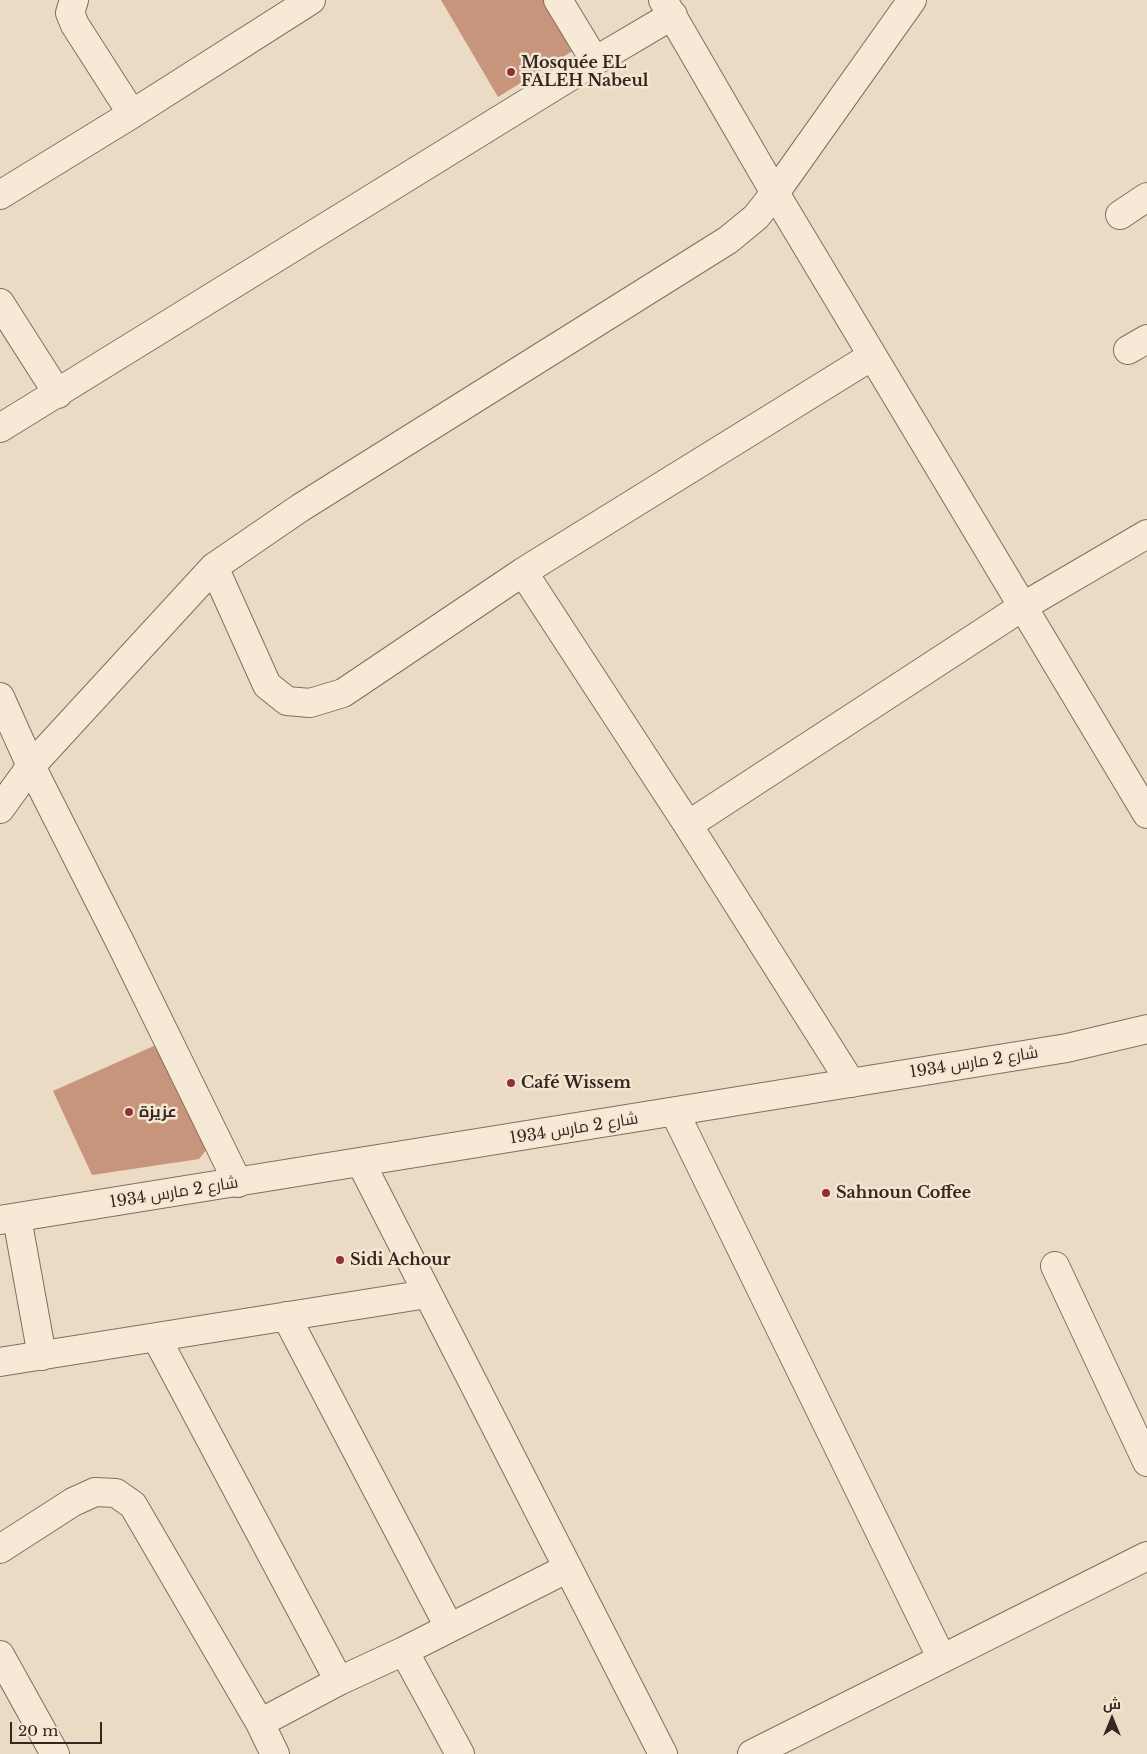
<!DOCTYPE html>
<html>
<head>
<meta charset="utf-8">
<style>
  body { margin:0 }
  #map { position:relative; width:1147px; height:1754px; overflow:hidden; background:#ebdbc4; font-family:"Libre Baskerville",Cairo,serif }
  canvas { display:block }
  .north { position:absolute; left:1087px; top:1694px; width:50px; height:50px; -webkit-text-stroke:4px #f3e7d3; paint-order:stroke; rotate:0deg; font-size:14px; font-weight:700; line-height:20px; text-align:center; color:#35271f }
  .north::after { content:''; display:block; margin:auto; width:18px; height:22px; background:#35271f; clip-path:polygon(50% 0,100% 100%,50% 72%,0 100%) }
  .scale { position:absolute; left:10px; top:1722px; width:92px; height:22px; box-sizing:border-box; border:2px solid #35271f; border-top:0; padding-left:6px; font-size:15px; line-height:18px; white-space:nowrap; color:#35271f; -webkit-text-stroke:4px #f3e7d3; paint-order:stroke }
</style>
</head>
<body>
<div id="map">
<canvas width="1147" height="1754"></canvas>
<div class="north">ش</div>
<div class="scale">20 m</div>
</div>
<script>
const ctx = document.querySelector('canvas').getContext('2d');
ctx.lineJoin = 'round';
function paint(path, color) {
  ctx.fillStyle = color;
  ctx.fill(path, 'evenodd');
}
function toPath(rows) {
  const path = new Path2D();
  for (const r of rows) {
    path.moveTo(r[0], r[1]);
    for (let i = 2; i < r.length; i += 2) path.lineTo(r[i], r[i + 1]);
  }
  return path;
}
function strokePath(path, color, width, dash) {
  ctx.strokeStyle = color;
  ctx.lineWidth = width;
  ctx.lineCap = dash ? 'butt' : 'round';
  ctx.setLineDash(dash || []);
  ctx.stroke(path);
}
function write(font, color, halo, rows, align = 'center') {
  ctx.font = font + ' "Libre Baskerville",Cairo,serif';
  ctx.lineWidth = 5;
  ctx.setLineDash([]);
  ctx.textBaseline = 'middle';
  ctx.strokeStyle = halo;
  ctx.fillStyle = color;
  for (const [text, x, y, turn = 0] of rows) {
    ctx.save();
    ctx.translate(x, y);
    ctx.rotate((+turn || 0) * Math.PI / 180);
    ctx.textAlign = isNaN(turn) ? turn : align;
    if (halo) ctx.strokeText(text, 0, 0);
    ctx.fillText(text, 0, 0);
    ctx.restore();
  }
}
paint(toPath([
  [441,0,550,0,579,47,498,97],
  [156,1045,208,1148,199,1159,92,1175,53,1091]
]), '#c7947c');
const minor = toPath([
  [74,0,70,13,75,25,132,114],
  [558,0,595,61],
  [663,0,775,193,1147,814],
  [0,195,132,114,311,0],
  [1120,215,1147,197],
  [0,303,58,394],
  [1128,350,1147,339],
  [0,428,595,61,673,15],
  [214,567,267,685,287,701,310,703,343,693,523,572,872,356],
  [523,572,688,825,851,1083],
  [0,697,31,766,120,942,238,1183],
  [0,809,31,766,214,567,300,508,728,240,756,217,775,193,912,0],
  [688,825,1022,607,1147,534],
  [675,1113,942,1659],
  [361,1163,663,1754],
  [17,1218,42,1356],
  [1055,1266,1147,1462],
  [286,1316,449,1627],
  [156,1337,339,1681],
  [0,1362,427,1294],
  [0,1549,73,1502,95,1492,116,1493,133,1505,260,1723,275,1754],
  [404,1651,568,1568],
  [0,1655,55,1754],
  [260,1723,339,1681,404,1651,460,1754],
  [752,1754,1147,1556]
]);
const tertiary = toPath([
  [0,1220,1067,1048,1147,1029]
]);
strokePath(minor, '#846d5b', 30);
strokePath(tertiary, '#846d5b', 30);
strokePath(minor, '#f6ead6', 28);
strokePath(tertiary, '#f6ead6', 28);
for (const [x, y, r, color] of [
  [511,72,5,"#8f2f39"],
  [511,1083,5,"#8f2f39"],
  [129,1112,5,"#8f2f39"],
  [826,1193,5,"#8f2f39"],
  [340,1260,5,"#8f2f39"]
]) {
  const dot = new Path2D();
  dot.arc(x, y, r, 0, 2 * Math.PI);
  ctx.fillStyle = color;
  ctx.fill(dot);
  strokePath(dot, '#f3e7d3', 2);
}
write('bold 16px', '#35271f', '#f3e7d3', [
  ["Mosquée EL",521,63],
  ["FALEH Nabeul",521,81],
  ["Café Wissem",521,1083],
  ["عزيزة",139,1112],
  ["Sahnoun Coffee",836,1193],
  ["Sidi Achour",350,1260]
], 'left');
write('16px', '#35271f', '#f3e7d3', [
  ["شارع 2 مارس 1934",974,1063,-9],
  ["شارع 2 مارس 1934",574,1129,-9],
  ["شارع 2 مارس 1934",174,1193,-9]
]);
</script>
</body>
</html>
